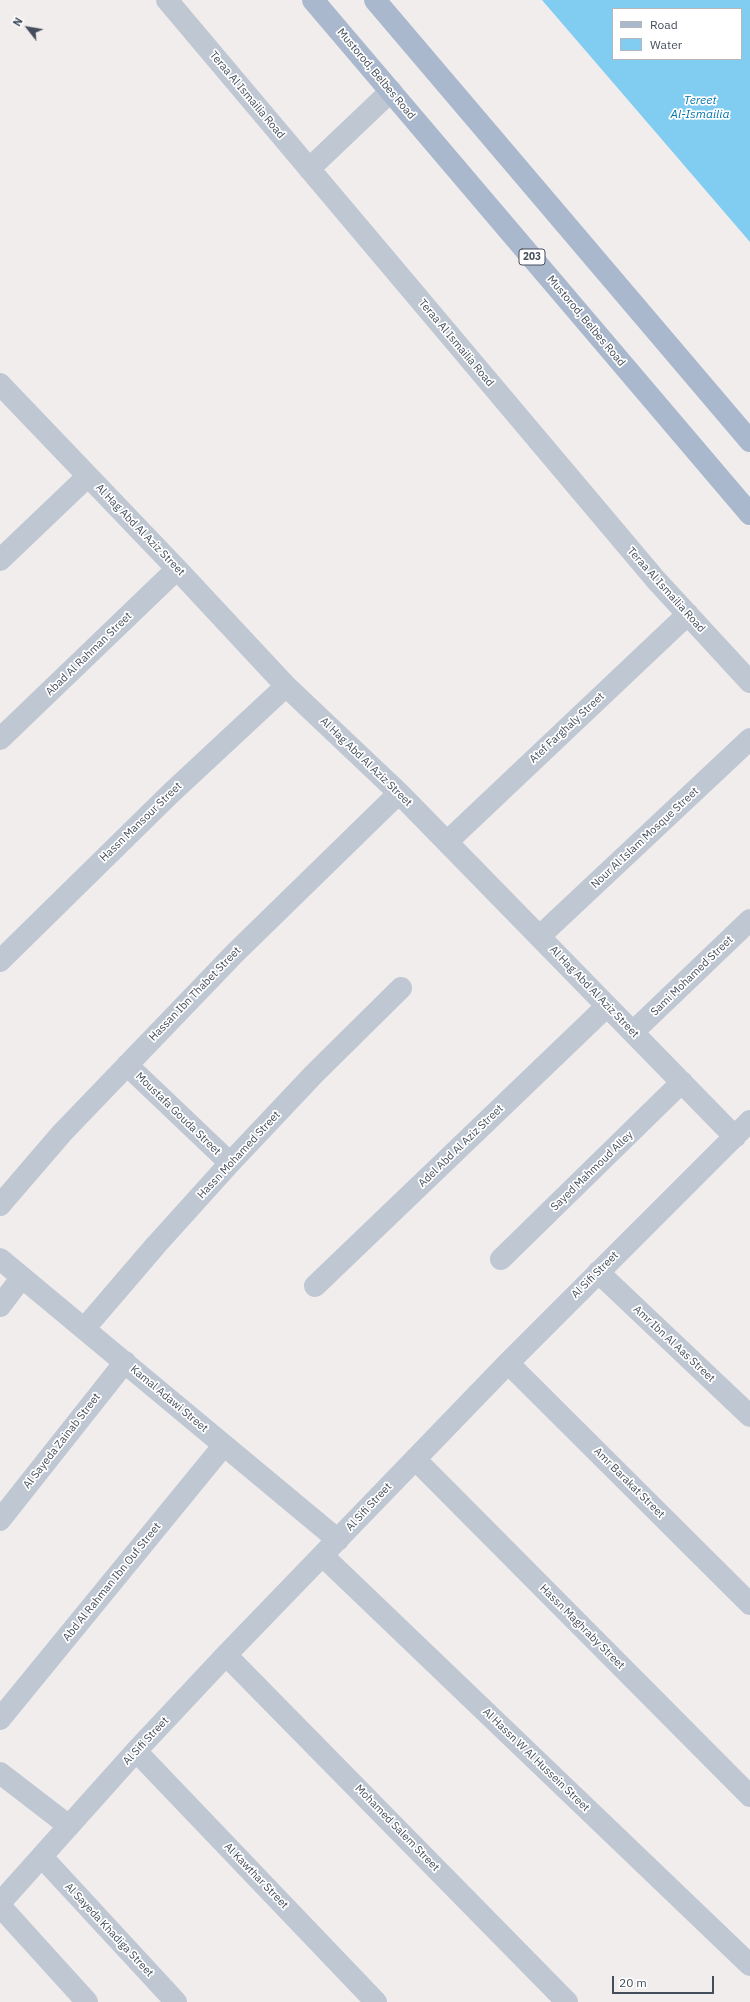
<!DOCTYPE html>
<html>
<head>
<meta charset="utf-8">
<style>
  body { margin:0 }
  #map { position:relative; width:750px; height:2002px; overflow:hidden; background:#f0edec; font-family:"IBM Plex Sans",sans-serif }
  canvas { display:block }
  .legend { position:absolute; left:612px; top:8px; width:130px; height:52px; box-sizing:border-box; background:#fff; border:1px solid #b4b8bd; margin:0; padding:5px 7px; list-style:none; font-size:12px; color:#444d5b }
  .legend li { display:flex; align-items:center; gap:8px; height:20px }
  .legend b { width:20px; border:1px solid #b4b8bd }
  .north { position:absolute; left:8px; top:8px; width:40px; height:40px; -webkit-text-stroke:3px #fff; paint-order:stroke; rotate:301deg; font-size:11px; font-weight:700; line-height:16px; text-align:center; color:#444d5b }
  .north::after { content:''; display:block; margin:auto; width:14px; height:18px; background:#444d5b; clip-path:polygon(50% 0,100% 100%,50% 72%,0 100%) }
  .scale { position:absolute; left:612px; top:1976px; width:102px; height:18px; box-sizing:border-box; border:2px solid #444d5b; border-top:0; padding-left:5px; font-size:12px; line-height:14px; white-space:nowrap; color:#444d5b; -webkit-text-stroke:3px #fff; paint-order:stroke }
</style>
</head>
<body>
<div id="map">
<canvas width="750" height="2002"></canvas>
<ul class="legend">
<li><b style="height:5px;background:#aab8ce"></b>Road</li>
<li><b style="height:11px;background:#81ccf1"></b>Water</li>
</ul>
<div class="north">N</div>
<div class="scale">20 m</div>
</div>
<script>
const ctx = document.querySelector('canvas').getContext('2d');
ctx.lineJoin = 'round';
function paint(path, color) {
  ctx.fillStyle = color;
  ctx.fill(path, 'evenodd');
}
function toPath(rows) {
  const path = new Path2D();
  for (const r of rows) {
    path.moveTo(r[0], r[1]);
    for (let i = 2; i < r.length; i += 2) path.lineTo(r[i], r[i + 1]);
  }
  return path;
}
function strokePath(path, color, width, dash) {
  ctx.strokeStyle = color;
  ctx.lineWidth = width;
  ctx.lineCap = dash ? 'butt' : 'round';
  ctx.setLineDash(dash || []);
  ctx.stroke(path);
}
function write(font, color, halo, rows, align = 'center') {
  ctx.font = font + ' "IBM Plex Sans",sans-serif';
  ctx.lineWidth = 3.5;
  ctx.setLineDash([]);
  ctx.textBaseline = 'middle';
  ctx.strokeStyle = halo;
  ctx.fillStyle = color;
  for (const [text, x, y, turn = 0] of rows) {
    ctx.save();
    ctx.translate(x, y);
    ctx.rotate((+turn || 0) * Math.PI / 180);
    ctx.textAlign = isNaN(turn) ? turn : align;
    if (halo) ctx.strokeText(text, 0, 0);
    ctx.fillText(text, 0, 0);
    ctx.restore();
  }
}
paint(toPath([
  [542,0,750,0,750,242],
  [613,9,741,9,741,59,613,59]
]), '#81ccf1');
strokePath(toPath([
  [167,0,656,580,750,682],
  [309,169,391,91],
  [0,384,177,569,286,686,399,793,735,1137],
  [0,560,88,476],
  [0,739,177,569],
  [447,842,688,614],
  [540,936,750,739],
  [0,961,170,794,286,686],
  [633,1032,750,920],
  [127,1065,230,1163],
  [0,1205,62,1133,235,953,399,793],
  [0,1259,338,1540],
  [501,1259,682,1082],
  [598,1272,750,1416],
  [315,1286,607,1006],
  [0,1306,22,1277],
  [84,1329,156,1245,230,1163,314,1074,401,988],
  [508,1363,750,1604],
  [415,1459,750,1796],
  [0,1520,125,1362],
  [323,1556,750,1965],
  [226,1655,567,2002],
  [0,1719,224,1445],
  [136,1751,376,2002],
  [0,1773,69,1826],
  [42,1857,176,2002],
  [0,1903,136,1751,226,1655,508,1363,750,1121],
  [0,1906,87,2002]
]), '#bfc7d3', 22);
strokePath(toPath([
  [313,0,750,514],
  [375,0,750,441]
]), '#aab8ce', 22);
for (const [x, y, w] of [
  [532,257,26]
]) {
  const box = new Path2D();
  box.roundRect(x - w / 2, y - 8, w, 16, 3);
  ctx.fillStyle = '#fff';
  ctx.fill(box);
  strokePath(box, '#444d5b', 1);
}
write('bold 10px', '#444d5b', null, [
  ["203",532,257]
]);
write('11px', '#444d5b', '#fff', [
  ["Mustorod, Belbes Road",376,74,50],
  ["Teraa Al Ismailia Road",247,95,50],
  ["Mustorod, Belbes Road",586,321,50],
  ["Teraa Al Ismailia Road",456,343,50],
  ["Al Hag Abd Al Aziz Street",140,530,46],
  ["Teraa Al Ismailia Road",666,590,48],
  ["Abad Al Rahman Street",89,654,-44],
  ["Atef Farghaly Street",567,728,-43],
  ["Al Hag Abd Al Aziz Street",366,762,44],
  ["Hassn Mansour Street",141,822,-44],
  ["Nour Al Islam Mosque Street",645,838,-43],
  ["Sami Mohamed Street",692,976,-44],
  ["Al Hag Abd Al Aziz Street",594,992,46],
  ["Hassan Ibn Thabet Street",195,994,-46],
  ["Moustafa Gouda Street",178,1114,44],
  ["Adel Abd Al Aziz Street",461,1146,-44],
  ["Hassn Mohamed Street",239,1155,-47],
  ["Sayed Mahmoud Alley",592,1171,-44],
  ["Al Sifi Street",595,1275,-45],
  ["Amr Ibn Al Aas Street",674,1344,43],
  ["Kamal Adawi Street",169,1399,40],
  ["Al Sayeda Zainab Street",62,1441,-52],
  ["Amr Barakat Street",629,1483,45],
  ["Al Sifi Street",369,1507,-47],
  ["Abd Al Rahman Ibn Ouf Street",112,1582,-51],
  ["Hassn Maghraby Street",582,1627,45],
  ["Al Sifi Street",146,1741,-47],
  ["Al Hassn W Al Hussein Street",536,1760,44],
  ["Mohamed Salem Street",397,1828,46],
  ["Al Kawthar Street",256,1876,46],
  ["Al Sayeda Khadiga Street",109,1930,47]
]);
write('italic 12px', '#0376ae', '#fff', [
  ["Tereet",700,101],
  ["Al-Ismailia",700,115]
]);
</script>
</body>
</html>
